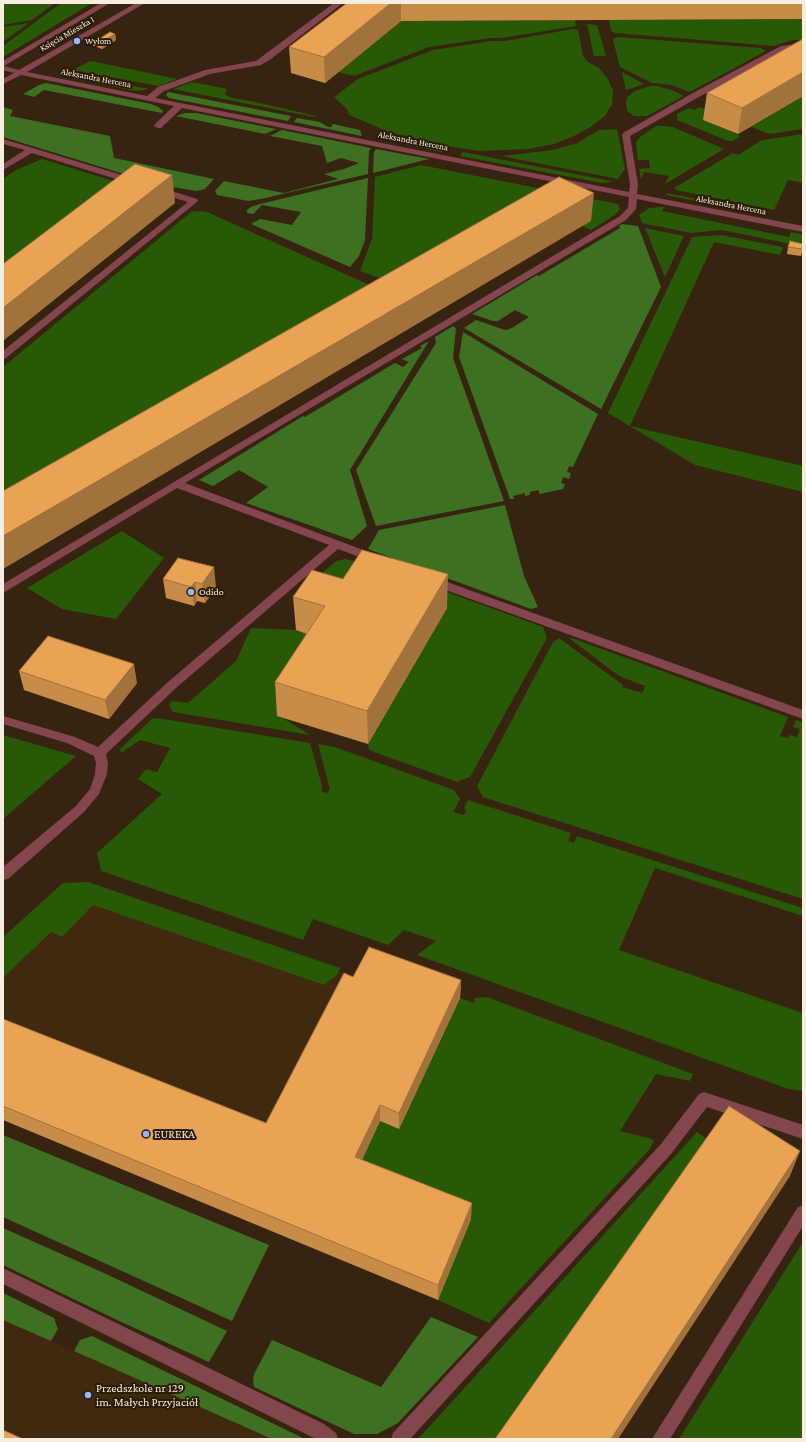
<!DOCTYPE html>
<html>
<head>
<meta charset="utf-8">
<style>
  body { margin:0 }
  #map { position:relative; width:806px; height:1442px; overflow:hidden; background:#362411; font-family:"Crimson Pro",serif }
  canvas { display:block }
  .frame { position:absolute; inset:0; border:4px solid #f9ede1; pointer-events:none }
</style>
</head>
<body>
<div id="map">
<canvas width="806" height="1442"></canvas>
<div class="frame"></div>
</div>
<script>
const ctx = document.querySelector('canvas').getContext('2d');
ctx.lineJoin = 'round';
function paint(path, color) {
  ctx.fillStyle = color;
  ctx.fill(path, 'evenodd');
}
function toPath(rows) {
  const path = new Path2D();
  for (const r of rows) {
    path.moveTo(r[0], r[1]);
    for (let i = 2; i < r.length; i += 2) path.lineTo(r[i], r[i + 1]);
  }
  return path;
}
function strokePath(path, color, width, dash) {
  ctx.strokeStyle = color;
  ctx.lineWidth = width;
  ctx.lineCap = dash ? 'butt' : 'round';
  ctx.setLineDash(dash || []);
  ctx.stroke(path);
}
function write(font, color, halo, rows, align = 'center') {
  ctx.font = font + ' "Crimson Pro",serif';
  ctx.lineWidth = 4;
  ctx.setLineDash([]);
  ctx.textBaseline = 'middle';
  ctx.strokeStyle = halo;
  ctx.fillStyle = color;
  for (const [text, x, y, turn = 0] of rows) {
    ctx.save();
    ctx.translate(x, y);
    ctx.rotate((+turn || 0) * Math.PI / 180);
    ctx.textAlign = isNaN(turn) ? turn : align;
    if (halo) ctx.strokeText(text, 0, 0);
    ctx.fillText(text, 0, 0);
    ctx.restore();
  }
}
paint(toPath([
  [98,889,362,979,460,998,474,1003,475,998,487,997,622,1047,506,1233,3,1120,3,978],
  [3,1320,74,1351,272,1439,3,1439]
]), '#3f290f');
paint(toPath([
  [3,3,55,3,32,20,3,25],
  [61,3,92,3,3,57,3,46],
  [803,19,803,40,793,40,774,46,615,33,611,31,609,20],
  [575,20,576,26,502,38,490,38,429,47,354,76,338,72,401,21],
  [29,23,3,42,3,27],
  [587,24,597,25,606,56,594,56],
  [573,29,578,30,583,56,588,62,599,68,608,79,613,91,612,104,605,116,589,128,572,137,554,144,529,149,479,151,453,147,389,132,349,115,347,109,334,97,358,79,433,50,492,41,505,41],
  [619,37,761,48,766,51,690,92,671,85,652,83,620,67,613,40,614,38],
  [90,61,135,70,177,79,159,86,73,70],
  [63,72,69,73,149,89,139,91,130,90,57,75],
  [622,72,644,84,626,90],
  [192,82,227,89,225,95,232,98,255,102,316,116,314,117,173,89],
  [649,86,657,86,672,90,684,96,647,116,634,116,627,111,626,102,627,97,635,91],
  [803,96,803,129,770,134,751,127],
  [700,107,716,113,704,120,741,136,733,141,728,141,677,120,677,114,689,108,694,110],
  [656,126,664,126,673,127,724,149,665,184,669,176,644,172,641,179,639,169,650,168,649,160,638,160,636,142,640,137],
  [617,129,625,169,618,179,501,156,553,150,577,143,599,130],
  [803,134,803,183,788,180,774,210,676,190,674,188,733,153,738,155,762,140],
  [463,152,611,181,611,182,602,183,460,156],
  [42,159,133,187,3,296,3,179,16,170],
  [421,165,618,204,620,209,615,215,591,230,582,226,590,221,391,282,360,271,372,239,375,177],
  [667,193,770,213,760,214,666,195],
  [661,207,664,207,662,211,789,237,791,232,801,234,803,235,803,242,801,246,721,230,691,233,642,223,639,215,649,208],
  [197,211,207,212,396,297,3,523,3,367,191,212],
  [645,228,684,236,665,277],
  [721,235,783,247,780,255,714,242,630,426,803,466,803,492,695,465,608,413,692,237],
  [122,531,164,558,116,619,62,609,27,588],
  [344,559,370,564,543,627,547,638,470,777,457,782,369,750,368,744,447,608,294,598,335,562],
  [251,628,296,630,326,639,278,715,310,735,173,712,171,709,169,705,172,701,188,703,236,661],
  [569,637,788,717,780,736,788,738,789,735,797,737,800,729,793,727,796,720,803,722,803,899,483,797,477,786,553,642,559,638,623,685,622,687,642,693,645,686,619,676,569,638],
  [157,718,310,743,322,786,321,791,327,793,330,789,318,744,335,747,454,790,460,799,453,812,464,815,466,810,464,808,468,800,571,833,568,841,574,843,577,836,803,908,803,916,655,868,619,950,803,1013,803,1091,788,1089,725,1066,417,955,436,941,404,930,388,945,313,919,303,940,101,871,97,853,162,794,138,779,146,769,157,772,170,748,140,740,121,753,120,749,152,719],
  [3,735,76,756,3,819],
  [88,882,340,968,336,976,324,985,93,905,62,937,51,932,3,978,3,937,63,883],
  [487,997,693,1074,690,1081,656,1074,620,1131,652,1139,654,1141,649,1150,489,1323,438,1300,356,1173,380,1121,399,1129,460,998,474,1003,475,998],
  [697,1132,713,1143,507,1439,418,1439],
  [803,1242,803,1439,679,1439]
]), '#285906');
paint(toPath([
  [46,83,151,104,158,107,163,111,162,113,44,90,34,97,23,94,39,85],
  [168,92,291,116,288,121,169,98,166,95],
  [3,107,13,110,10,116,110,136,114,158,214,179,205,189,197,191,160,185,3,137],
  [185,113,196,113,276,129,265,134,176,116],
  [297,118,320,122,328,127,331,127,333,124,360,130,362,136,294,122],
  [282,130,371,148,369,151,368,174,261,199,248,201,217,195,215,191,224,181,284,193,338,179,324,174,344,169,359,163,341,158,327,163,322,146,270,136],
  [385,135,445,149,442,152,386,140],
  [376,149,429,159,373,173,374,152],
  [368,178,365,240,359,256,350,267,251,224,260,219,292,225,301,212,262,205,253,214,247,213,247,210,251,207,260,204],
  [622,224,638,226,661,287,601,409,464,328,476,320,502,329,506,330,512,328,529,317,515,310,498,321,493,321,472,314,537,275,539,276,620,228,619,226],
  [453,326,456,328,453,358,504,501,376,526,356,470,436,343,435,337],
  [463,332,598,414,573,467,569,466,567,472,571,473,569,479,563,477,561,483,565,484,563,489,540,494,538,490,530,492,530,495,525,496,525,493,513,496,514,499,510,499,459,357],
  [429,341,350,470,367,526,352,540,246,503,268,487,239,470,213,486,199,480,303,416,305,417,395,363,403,367,409,362,402,359,422,348,420,346],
  [505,505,524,576,538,607,531,609,368,549,379,530],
  [3,1135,269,1245,232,1321,3,1217],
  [3,1228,104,1273,227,1331,209,1362,115,1319,3,1265],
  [3,1293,54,1318,58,1329,51,1341,3,1320],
  [431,1317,478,1337,398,1423,377,1434,354,1434,254,1387,253,1381,254,1374,272,1340,381,1387],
  [92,1336,305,1439,272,1439,74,1351,80,1340]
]), '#3d7121');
paint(toPath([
  [101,3,110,3,4,66,19,70,136,3,145,3,27,72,147,96,158,87,205,70,256,61,334,3,343,3,271,59,261,65,210,74,164,91,155,98,629,192,630,184,622,135,623,133,691,94,781,46,803,43,803,47,786,50,697,98,630,136,638,184,637,194,803,226,803,232,637,199,636,209,626,220,185,483,379,556,380,559,379,562,375,563,338,549,176,688,106,754,108,763,107,774,99,794,84,812,8,879,3,880,3,867,76,806,90,789,95,774,96,763,94,756,67,743,3,724,3,716,75,737,98,747,168,682,329,545,177,488,3,593,3,584,620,216,628,208,629,197,182,108,161,128,158,128,154,126,155,124,174,106,21,75,3,84,3,79,14,73,3,70,3,61,101,3],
  [3,139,135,179,136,181,132,183,129,183,32,153,3,170,3,164,25,150,3,144,3,139],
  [159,187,197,199,198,201,6,358,3,359,3,351,188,202,156,192,155,190,156,188,159,187],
  [433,577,803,710,803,719,429,584,427,581,429,578,433,577],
  [704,1092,803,1125,803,1139,707,1107,671,1154,410,1439,391,1439,393,1433,661,1144,699,1094,704,1092],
  [803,1205,803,1226,670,1439,652,1439,798,1207,803,1205],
  [3,1268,324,1424,336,1433,338,1439,316,1439,3,1284,3,1268]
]), '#83464e');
paint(toPath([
  [347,3,803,3,803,19,401,21,325,83,291,73,289,47],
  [115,34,116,40,102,49,97,47,96,41],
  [803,39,803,96,738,134,703,120,707,93],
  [788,247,803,249,801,256,787,254],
  [178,558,216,587,205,603,197,601,194,606,166,598,163,579],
  [343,579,447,608,368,744,277,716,275,682,307,634,296,630,293,597],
  [19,671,137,683,109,719,24,690],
  [461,980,460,998,399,1129,380,1121,362,1160,471,1219,438,1300,3,1120,3,1019,266,1123]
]), '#c88c49');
paint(toPath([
  [391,3,401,3,401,21,325,83,324,57],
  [115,34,116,40,102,49,101,42],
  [803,72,803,96,738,134,742,108],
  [172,175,175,203,3,341,3,308],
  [594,193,591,221,3,569,3,536],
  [214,567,216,587,205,603,202,584],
  [448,574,447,608,368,744,367,711],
  [195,582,197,601,194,606,191,587],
  [134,664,137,683,109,719,105,700],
  [461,980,460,998,399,1129,399,1113],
  [380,1105,380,1121,356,1173,355,1157],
  [800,1151,790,1176,618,1439,611,1439],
  [472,1203,471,1219,438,1300,438,1285]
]), '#a2723c');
const building = toPath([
  [347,3,391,3,324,57,289,47,347,3],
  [110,32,115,34,101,42,96,41,110,32],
  [803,39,803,72,742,108,707,93,803,39],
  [135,164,172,175,3,308,3,264,135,164],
  [559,177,594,193,3,536,3,491,559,177],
  [790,241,803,244,802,249,788,247,790,241],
  [362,550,448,574,367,711,275,682,325,606,293,597,312,570,343,579,362,550],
  [178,558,214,567,202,584,195,582,191,587,163,579,178,558],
  [48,636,134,664,105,700,19,671,48,636],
  [369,947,461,980,399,1113,380,1105,355,1157,472,1203,438,1285,3,1106,3,1019,266,1123,344,973,353,977,369,947],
  [729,1106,800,1151,611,1439,495,1439,729,1106],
  [3,1430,23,1439,3,1439,3,1430]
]);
paint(building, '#e8a355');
strokePath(building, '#a2723c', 1);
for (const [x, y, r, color] of [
  [77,41,4,"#92b7fd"],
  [191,592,4,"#92b7fd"],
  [146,1134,4,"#92b7fd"],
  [88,1395,4,"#92b7fd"]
]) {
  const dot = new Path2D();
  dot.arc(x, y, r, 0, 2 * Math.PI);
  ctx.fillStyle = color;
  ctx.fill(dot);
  strokePath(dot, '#2c1b07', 1.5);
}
write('9px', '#f9ede1', '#2c1b07', [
  ["Księcia Mieszka I",67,34,-30],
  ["Aleksandra Hercena",96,78,11],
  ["Aleksandra Hercena",413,141,11],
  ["Aleksandra Hercena",731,205,11]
]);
write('9px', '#f9ede1', '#2c1b07', [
  ["Wyłom",85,41]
], 'left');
write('10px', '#f9ede1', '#2c1b07', [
  ["Odido",199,592]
], 'left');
write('12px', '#f9ede1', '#2c1b07', [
  ["EUREKA",154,1134],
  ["Przedszkole nr 129",96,1388],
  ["im. Małych Przyjaciół",96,1402]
], 'left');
</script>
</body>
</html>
